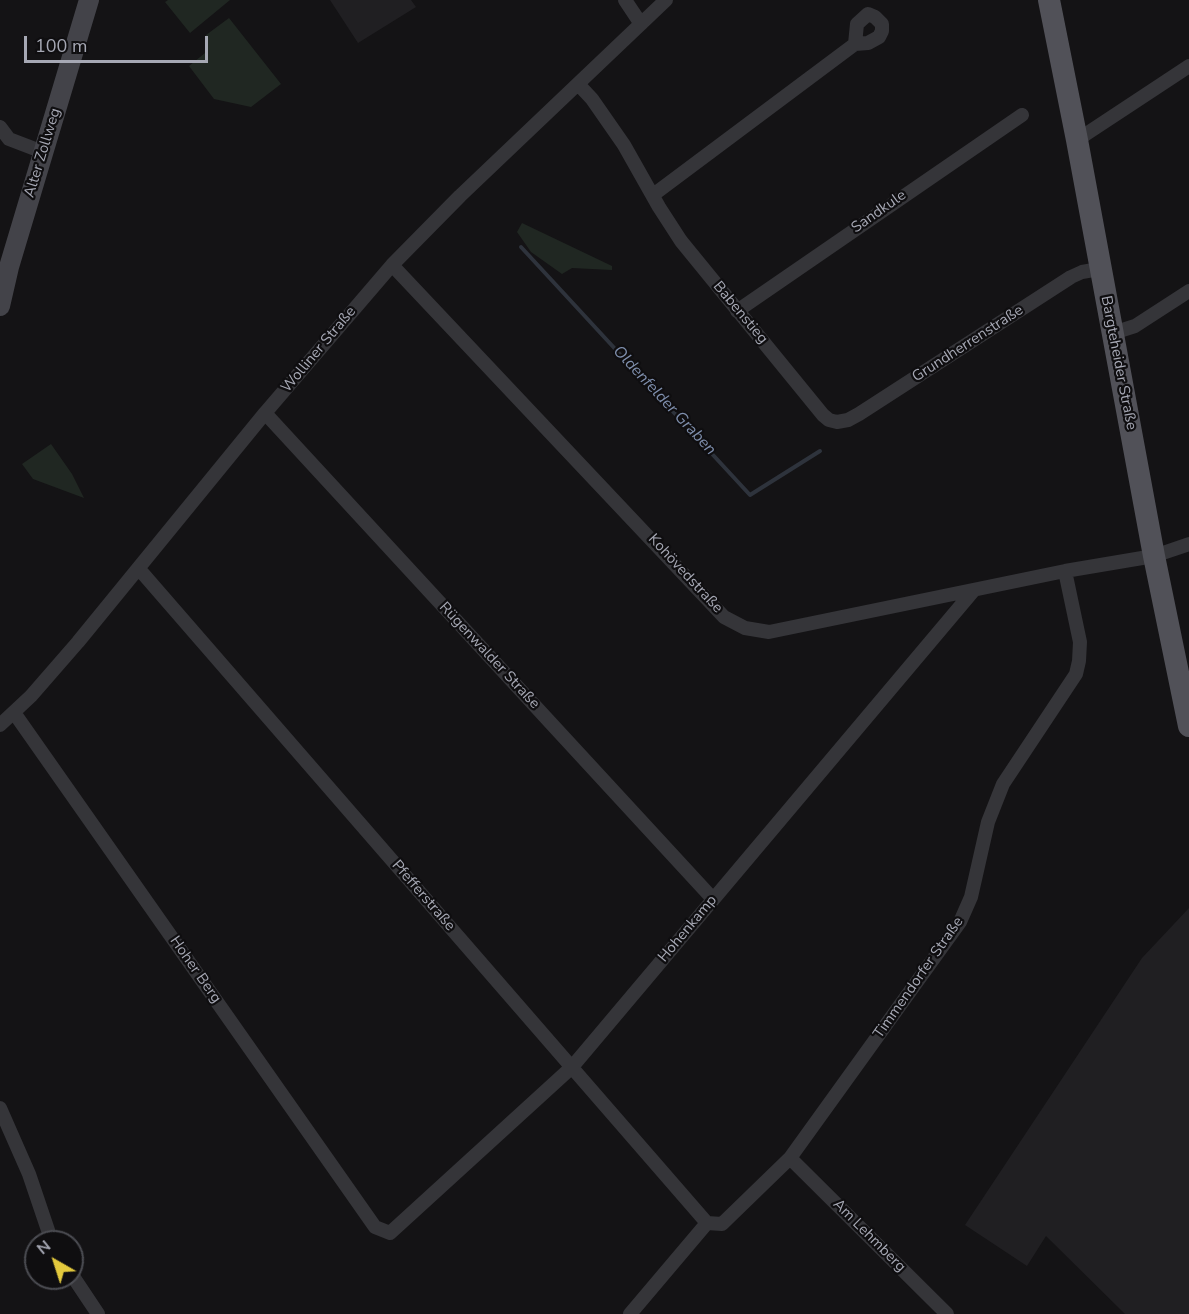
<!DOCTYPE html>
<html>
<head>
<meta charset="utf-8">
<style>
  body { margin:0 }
  #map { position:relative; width:1189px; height:1314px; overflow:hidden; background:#141315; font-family:"Nunito Sans",sans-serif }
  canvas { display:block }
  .north { position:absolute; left:24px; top:1230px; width:60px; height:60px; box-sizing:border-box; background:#0f0e10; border:2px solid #4b4c52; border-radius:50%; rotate:321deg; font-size:16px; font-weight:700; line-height:24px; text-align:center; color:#a6a8b4 }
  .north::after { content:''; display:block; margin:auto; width:21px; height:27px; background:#e3c93d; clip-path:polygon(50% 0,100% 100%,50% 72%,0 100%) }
  .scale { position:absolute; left:24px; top:36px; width:184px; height:27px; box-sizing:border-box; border:3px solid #a6a8b4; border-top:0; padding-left:8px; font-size:18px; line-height:21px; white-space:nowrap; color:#a6a8b4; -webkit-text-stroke:4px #0f0e10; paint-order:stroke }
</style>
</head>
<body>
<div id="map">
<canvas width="1189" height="1314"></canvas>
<div class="north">N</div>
<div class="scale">100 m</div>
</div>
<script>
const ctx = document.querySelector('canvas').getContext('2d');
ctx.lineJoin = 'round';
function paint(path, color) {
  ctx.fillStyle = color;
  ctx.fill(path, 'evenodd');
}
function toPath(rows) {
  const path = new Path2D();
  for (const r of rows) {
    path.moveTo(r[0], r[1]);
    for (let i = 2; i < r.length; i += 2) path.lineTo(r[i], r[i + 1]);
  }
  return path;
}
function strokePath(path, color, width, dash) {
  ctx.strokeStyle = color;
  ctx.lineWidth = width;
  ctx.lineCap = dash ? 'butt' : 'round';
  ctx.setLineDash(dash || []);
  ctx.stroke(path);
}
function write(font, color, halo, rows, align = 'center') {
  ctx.font = font + ' "Nunito Sans",sans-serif';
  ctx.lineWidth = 4.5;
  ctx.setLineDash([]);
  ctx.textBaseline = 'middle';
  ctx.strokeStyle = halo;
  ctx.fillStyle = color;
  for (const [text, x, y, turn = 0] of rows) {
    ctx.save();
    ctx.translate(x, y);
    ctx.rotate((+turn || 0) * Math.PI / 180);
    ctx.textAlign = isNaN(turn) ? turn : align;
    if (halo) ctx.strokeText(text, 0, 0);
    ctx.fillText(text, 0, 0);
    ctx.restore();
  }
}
paint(toPath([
  [330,0,411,0,416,7,358,43],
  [1189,908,1189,1314,1125,1314,1046,1236,1027,1266,965,1225,1142,958]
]), '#201f22');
paint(toPath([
  [168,0,230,0,190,33,165,2],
  [229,18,281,84,251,107,214,99,189,66,205,53,206,35],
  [522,223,612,266,612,270,572,268,562,274,531,252,517,232],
  [51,444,72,474,84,498,33,479,22,464]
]), '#202722');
strokePath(toPath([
  [521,247,750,495,820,451]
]), '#2e333c', 4);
strokePath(toPath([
  [625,0,641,24],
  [578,84,592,99,624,145,659,207,681,241,823,415,829,420,837,422,848,420,859,414,1071,277,1082,272,1099,269],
  [0,127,9,139,43,152],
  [1077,140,1189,66],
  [653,195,855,44,868,43,879,37,882,31,882,24,875,17,868,14,857,24,855,44],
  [392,265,724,617,745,628,769,632,1065,571,1154,556,1189,544],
  [737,311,1022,115],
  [1113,333,1135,326,1189,291],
  [265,413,713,899],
  [139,569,707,1223],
  [15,714,375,1227,390,1233,572,1067,974,590],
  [0,725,31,696,78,642,265,413,392,265,460,196,666,0],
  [0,1108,29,1174,52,1242],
  [790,1158,947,1314],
  [707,1223,722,1224,790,1158,960,922,971,897,988,822,1003,784,1076,674,1079,661,1080,642,1065,571],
  [72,1275,98,1314],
  [630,1314,707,1223]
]), '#353539', 14);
strokePath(toPath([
  [0,306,9,267,89,0]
]), '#434349', 20);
strokePath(toPath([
  [1049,0,1077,140,1154,556,1189,726]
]), '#515158', 22);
write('15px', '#a6a8b4', '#0f0e10', [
  ["Alter Zollweg",43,153,-73],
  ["Sandkule",879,212,-35],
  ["Babenstieg",740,313,50],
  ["Grundherrenstraße",968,344,-33],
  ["Wolliner Straße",319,350,-50],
  ["Bargteheider Straße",1118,363,79],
  ["Kohövedstraße",685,574,47],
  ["Rügenwalder Straße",489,656,47],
  ["Pfefferstraße",423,896,49],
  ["Hohenkamp",688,929,-50],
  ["Hoher Berg",195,970,55],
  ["Timmendorfer Straße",919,978,-55],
  ["Am Lehmberg",869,1236,45]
]);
write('italic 16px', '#7f8fad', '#0f0e10', [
  ["Oldenfelder Graben",664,401,47]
]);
</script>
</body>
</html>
